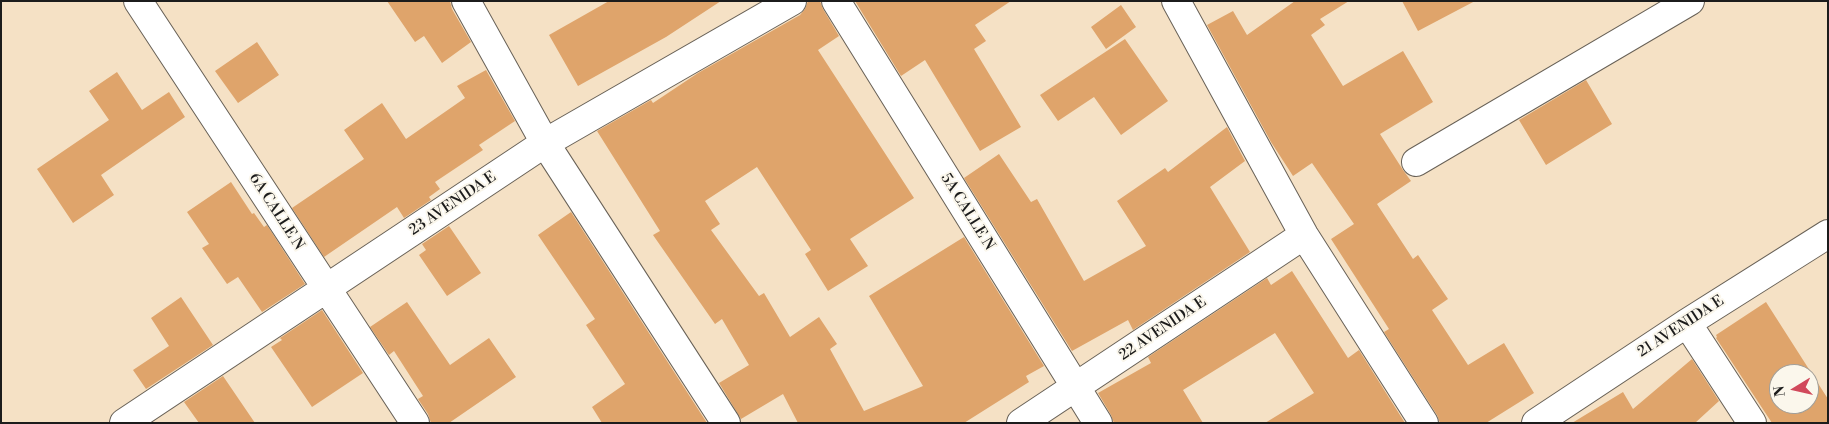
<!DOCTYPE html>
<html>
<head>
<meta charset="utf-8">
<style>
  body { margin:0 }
  #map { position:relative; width:1829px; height:424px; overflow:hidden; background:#f5e1c5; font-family:"Libre Bodoni",serif }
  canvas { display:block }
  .frame { position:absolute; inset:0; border:2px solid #1c1c1c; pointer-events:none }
  .north { position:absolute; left:1769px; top:364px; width:50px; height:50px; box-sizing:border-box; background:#fbf7ec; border:1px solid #a29f99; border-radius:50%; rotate:261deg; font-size:14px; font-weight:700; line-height:20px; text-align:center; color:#1c1c1c }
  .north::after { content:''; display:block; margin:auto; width:18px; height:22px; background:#d1495b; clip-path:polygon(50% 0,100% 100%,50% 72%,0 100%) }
</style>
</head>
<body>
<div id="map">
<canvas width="1829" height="424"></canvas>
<div class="frame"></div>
<div class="north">N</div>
</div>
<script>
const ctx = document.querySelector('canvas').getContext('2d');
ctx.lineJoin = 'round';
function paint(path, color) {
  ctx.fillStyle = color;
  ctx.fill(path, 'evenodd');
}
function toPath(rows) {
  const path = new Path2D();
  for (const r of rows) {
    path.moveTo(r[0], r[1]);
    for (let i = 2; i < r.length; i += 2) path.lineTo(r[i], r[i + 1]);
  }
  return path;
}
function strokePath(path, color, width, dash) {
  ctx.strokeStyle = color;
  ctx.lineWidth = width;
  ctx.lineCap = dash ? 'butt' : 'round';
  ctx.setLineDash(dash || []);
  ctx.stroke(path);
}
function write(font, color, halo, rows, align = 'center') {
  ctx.font = font + ' "Libre Bodoni",serif';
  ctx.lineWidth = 4;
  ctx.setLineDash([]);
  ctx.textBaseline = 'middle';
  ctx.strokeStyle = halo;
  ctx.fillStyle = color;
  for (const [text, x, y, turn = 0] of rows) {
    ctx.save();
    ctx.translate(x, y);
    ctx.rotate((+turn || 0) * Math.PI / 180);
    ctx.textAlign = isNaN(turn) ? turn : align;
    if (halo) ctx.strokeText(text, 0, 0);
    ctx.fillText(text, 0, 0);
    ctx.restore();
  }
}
paint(toPath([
  [387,1,450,1,452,9,471,42,442,63,424,36,415,42],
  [609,1,721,1,666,37,578,86,549,35],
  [808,1,820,1,823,9,839,36,818,50,914,198,850,239,868,266,828,291,805,254,811,250,757,167,705,201,720,224,711,230,759,296,764,293,790,337,819,317,837,344,830,349,864,411,923,386,869,296,964,237,1044,366,1026,376,1029,382,964,423,798,423,783,394,741,419,719,383,749,365,722,319,715,324,653,235,660,231,597,131,651,100,653,103,698,73,800,15,805,9],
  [855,1,1011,1,975,25,986,41,974,49,1021,127,980,151,925,60,901,76],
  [1295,1,1349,1,1320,19,1325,25,1311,35,1343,86,1403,51,1433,102,1380,134,1403,170,1411,181,1377,204,1413,259,1418,255,1448,299,1432,310,1468,365,1504,343,1534,393,1486,423,1440,423,1437,415,1384,332,1389,329,1331,239,1354,224,1312,163,1293,176,1271,142,1207,25,1233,11,1247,35],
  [1402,1,1475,1,1418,31],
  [1121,5,1136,27,1106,49,1091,27],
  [1125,39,1168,101,1121,135,1094,97,1058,121,1040,95],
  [257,42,279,75,238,103,215,71],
  [486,70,515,121,479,145,483,150,435,182,440,189,429,197,431,200,404,218,397,207,324,257,292,208,364,159,344,130,382,103,406,139,465,98,457,86],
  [117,72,142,110,169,92,185,117,101,175,114,195,73,223,37,169,109,120,89,91],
  [1586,80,1612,124,1546,165,1519,120],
  [1227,127,1245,161,1210,187,1250,252,1133,330,1128,320,1072,351,964,178,999,154,1031,202,1037,199,1084,281,1146,246,1117,201,1165,168,1168,172],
  [231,182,252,214,254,213,264,227,267,225,305,284,262,312,238,277,227,284,202,248,209,244,187,212],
  [571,212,707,423,602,423,592,407,625,384,586,325,595,319,538,235],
  [449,226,481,273,447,296,419,255,426,250,422,244],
  [1292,271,1348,358,1359,350,1405,423,1265,423,1314,393,1275,333,1183,390,1203,423,1114,423,1111,415,1098,393,1151,363,1148,357,1267,278,1271,285],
  [181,297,213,345,146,389,133,370,169,346,151,318],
  [407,302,450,365,489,338,516,377,449,423,431,423,428,414,418,399,423,396,394,351,389,355,370,327],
  [1766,302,1828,399,1828,423,1772,423,1716,338,1717,337,1716,335],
  [1779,374,1809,374,1809,404,1779,404],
  [322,310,363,373,312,407,271,347,282,340,280,338],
  [1692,359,1719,401,1695,423,1572,423,1623,392,1633,409],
  [223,376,255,423,199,423,184,402]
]), '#dfa46b');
const street = toPath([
  [138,1,415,423],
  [466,1,545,143,726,423],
  [836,1,1098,423],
  [1176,1,1304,235,1424,423],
  [1416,162,1690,1],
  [1687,323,1752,423],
  [124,423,545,143,792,1],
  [1021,423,1304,235],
  [1536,423,1687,323,1828,234]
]);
strokePath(street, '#686157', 30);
strokePath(street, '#fff', 28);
write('15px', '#1c1c1c', '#fbf7ec', [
  ["23 AVENIDA E",453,204,-34],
  ["6A CALLE N",276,212,57],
  ["5A CALLE N",967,212,58],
  ["21 AVENIDA E",1681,327,-33],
  ["22 AVENIDA E",1163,329,-34]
]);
</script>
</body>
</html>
